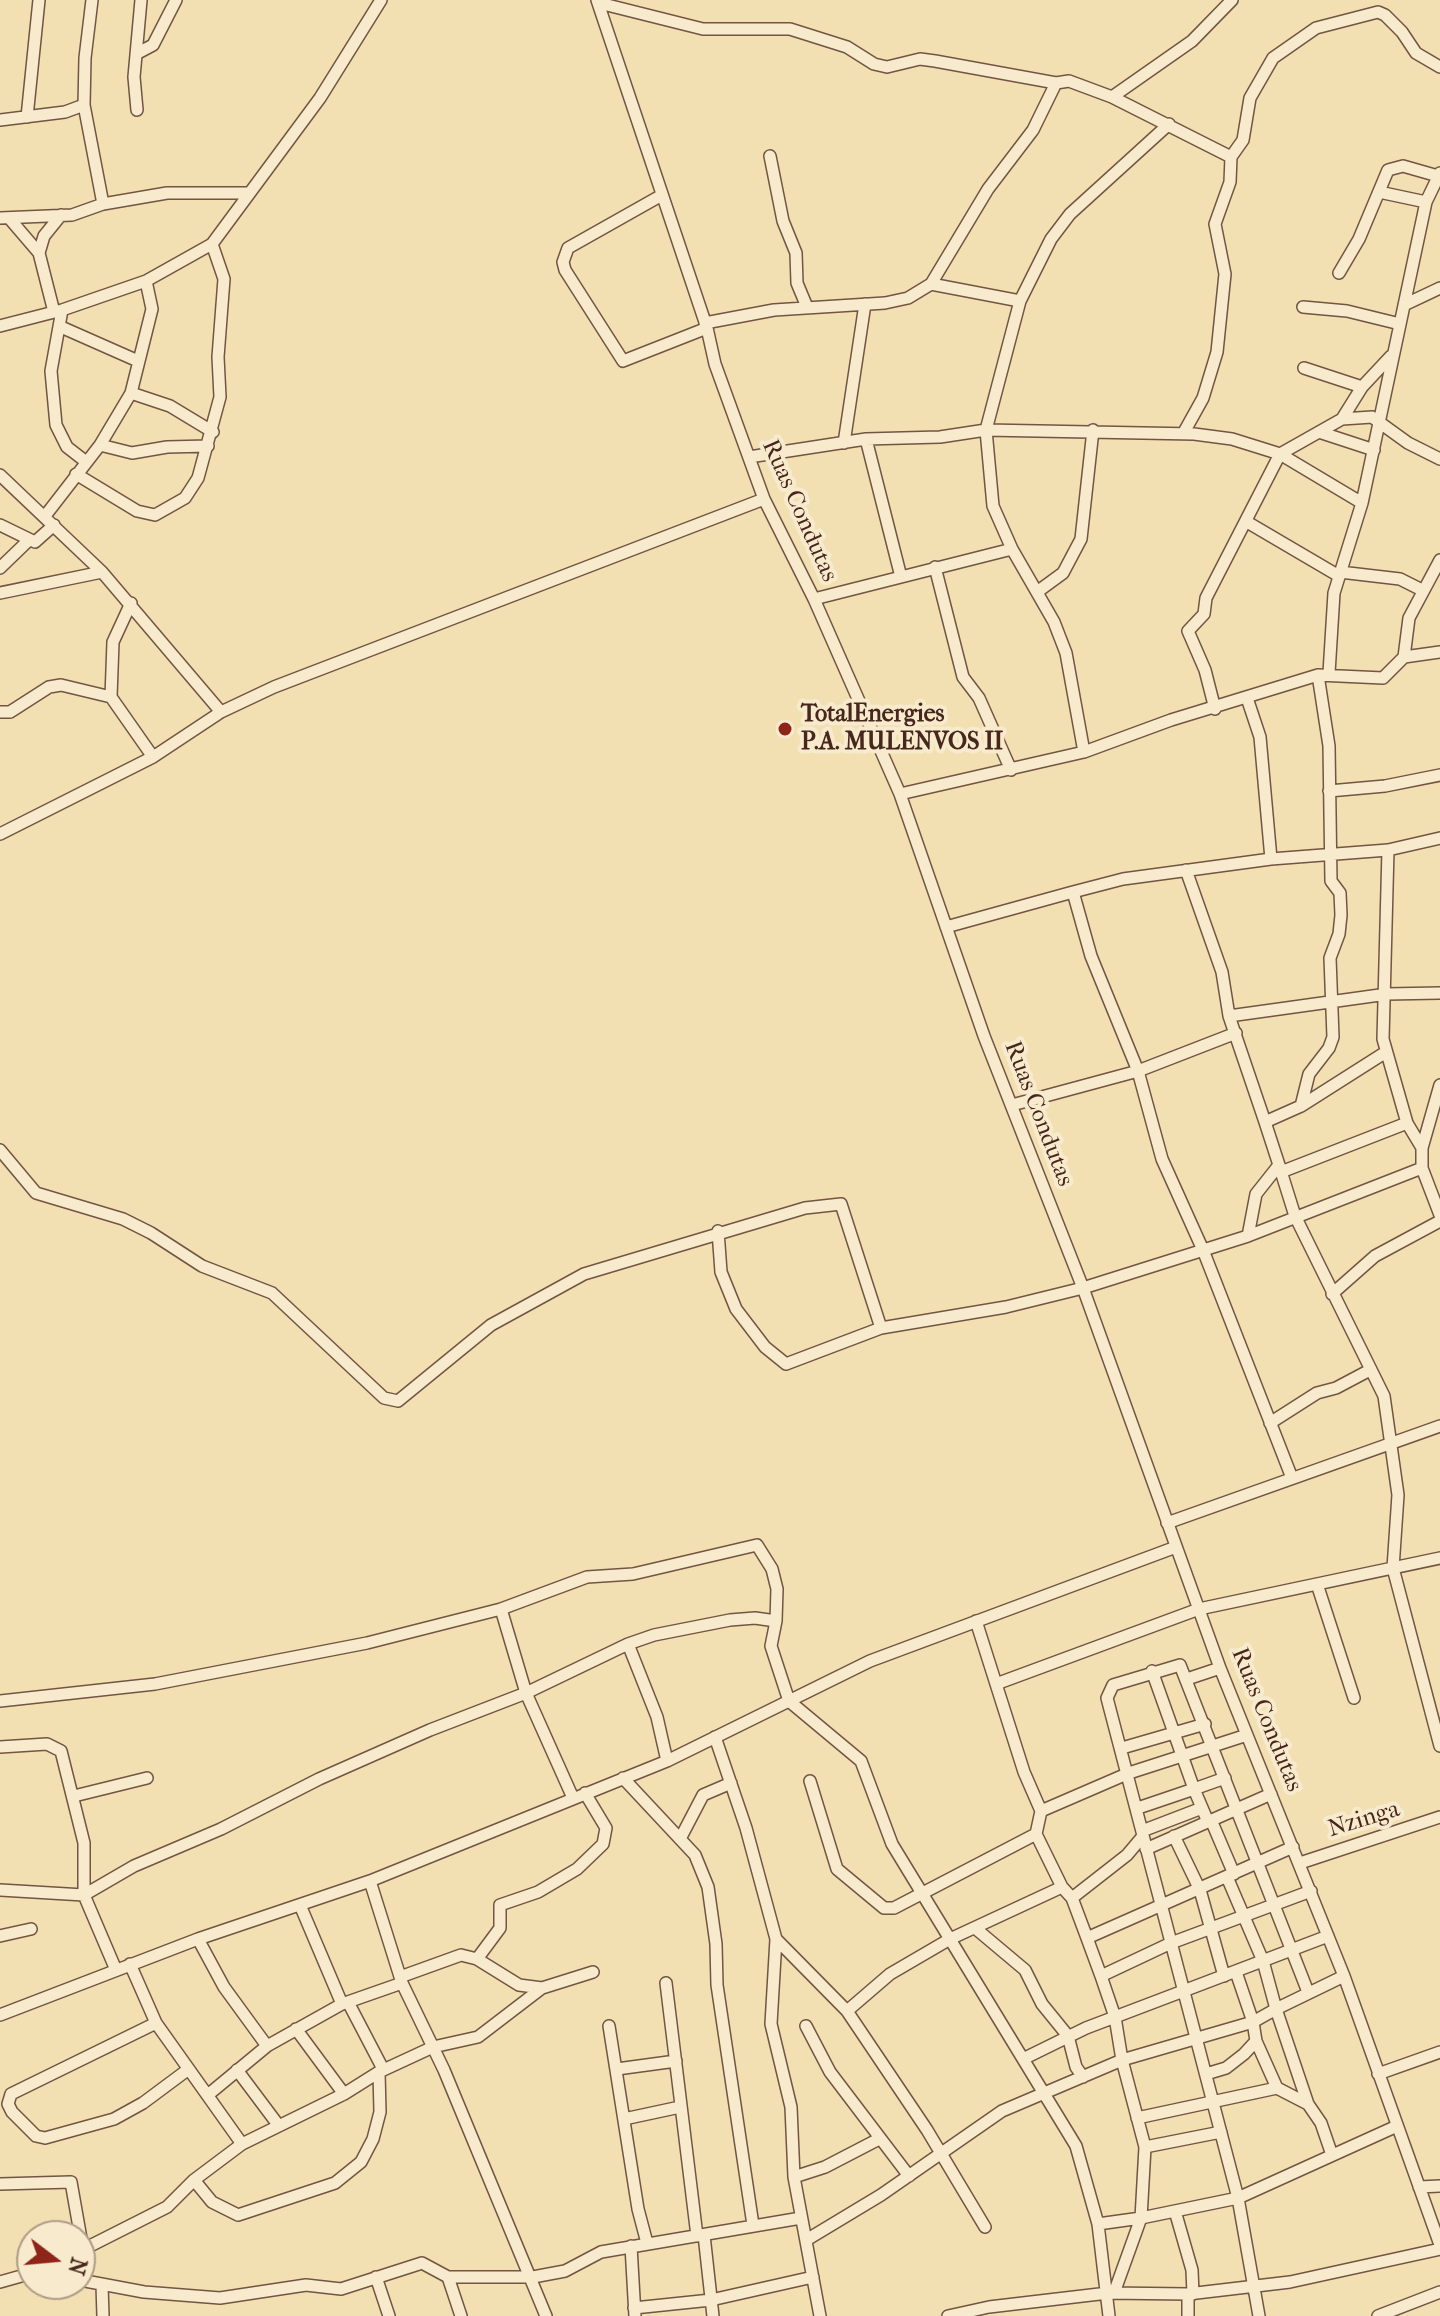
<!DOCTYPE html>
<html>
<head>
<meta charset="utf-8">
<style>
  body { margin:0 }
  #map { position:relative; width:1440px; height:2316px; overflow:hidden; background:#f2dfb2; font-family:"IM FELL French Canon",serif }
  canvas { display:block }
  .north { position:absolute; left:16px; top:2220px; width:80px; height:80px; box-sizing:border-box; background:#f7eacd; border:2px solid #b19c86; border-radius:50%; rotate:106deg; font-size:22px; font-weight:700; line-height:32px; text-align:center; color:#47271c }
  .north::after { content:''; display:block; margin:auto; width:28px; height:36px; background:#8f2418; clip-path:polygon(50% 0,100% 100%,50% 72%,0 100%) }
</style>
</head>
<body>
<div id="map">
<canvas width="1440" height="2316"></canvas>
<div class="north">N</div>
</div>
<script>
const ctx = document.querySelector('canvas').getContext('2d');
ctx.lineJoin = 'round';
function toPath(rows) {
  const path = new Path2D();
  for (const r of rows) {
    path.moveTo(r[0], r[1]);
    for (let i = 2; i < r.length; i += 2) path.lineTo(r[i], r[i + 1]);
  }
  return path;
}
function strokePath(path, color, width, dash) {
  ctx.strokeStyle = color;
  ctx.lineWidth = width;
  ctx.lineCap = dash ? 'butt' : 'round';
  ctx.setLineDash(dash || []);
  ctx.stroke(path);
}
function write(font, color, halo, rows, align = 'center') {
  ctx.font = font + ' "IM FELL French Canon",serif';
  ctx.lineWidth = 8;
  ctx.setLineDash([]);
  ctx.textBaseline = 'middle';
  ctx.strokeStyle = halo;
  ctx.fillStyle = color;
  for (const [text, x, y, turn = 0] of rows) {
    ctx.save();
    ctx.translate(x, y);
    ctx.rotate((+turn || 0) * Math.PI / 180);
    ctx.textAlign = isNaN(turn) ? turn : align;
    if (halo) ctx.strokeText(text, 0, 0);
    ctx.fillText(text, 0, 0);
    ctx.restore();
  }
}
const minor = toPath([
  [92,0,85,58,84,105,103,204],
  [597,0,707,328,715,364,764,499,814,599,900,794,984,1036,1083,1288,1220,1668,1344,1976,1440,2245],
  [599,3,703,29,790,29,847,47,874,64,887,67,920,59,935,61,1056,83,1069,81,1112,97,1192,41,1232,0],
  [136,54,153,45,176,0],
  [1112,97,1231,157],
  [137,110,134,77,141,0],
  [27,117,39,0],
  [0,120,65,112,84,105],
  [770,156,783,221,796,253,797,283,807,307],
  [1379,192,1426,202],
  [662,195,568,248,563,262,565,270,623,361,707,328],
  [0,218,72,215,103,204,167,193,249,193],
  [9,218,39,253,54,312],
  [39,253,44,236,61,215],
  [1339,273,1359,239,1388,170,1403,166,1438,176],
  [931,284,988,189,1033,130,1056,83],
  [1404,305,1440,288],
  [1303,307,1347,311,1400,324],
  [62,310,51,371,56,425,67,447,85,461],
  [705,323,774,310,885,303,908,298,931,284,1020,301],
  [0,326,62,310,146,281,212,244,320,98,381,0],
  [61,327,138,361],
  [1304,368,1362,387],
  [131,393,170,406,213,432],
  [1342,419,1372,417,1408,443,1440,459],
  [1319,432,1374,450],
  [1183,434,1203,398,1217,352,1225,274,1215,224,1230,182,1231,157,1243,140,1250,98,1273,58,1316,28,1378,12,1385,15,1402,32,1416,53,1440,67],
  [866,439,901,577],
  [844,443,865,304],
  [100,445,132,453,167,447,208,446],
  [749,457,866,439,940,437,986,430,1194,434,1232,439,1280,454,1362,503],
  [76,474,137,511,155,515,185,498,198,478,220,397,218,357,224,279,212,244],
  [0,475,102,572,221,712],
  [45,516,100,445,131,393,152,309,146,281],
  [1247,522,1339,576],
  [0,525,35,542,54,525],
  [935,567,963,677,979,698,1011,770],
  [0,568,29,540],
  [1340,572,1400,579,1422,590],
  [1037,592,1063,573,1081,539,1093,430],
  [0,593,102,572],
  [814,599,1012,549],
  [131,603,113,642,111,697,153,757],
  [1404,657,1409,618,1440,560],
  [1329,673,1334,593,1362,503,1426,202,1440,173],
  [1247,698,1260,737,1271,859],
  [1215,709,1205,670,1188,631,1204,614,1206,598,1280,454,1342,419,1362,387,1391,356],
  [0,712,10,712,49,687,61,685,111,697],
  [1084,752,1066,653,1054,622,1012,549,993,506,986,430,1020,301,1051,239,1070,214,1169,124],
  [1329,791,1385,786,1440,775],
  [900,794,1084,752,1171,720,1318,675,1383,678,1404,657,1440,652],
  [0,834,153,757,221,712,274,687,764,499],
  [1388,850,1383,1039,1407,1123,1422,1148],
  [1186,870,1222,972,1229,1016,1265,1122],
  [1073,892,1123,879,1271,859,1388,850,1440,838],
  [946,927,1073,892,1091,956,1138,1071,1162,1159,1203,1250,1292,1478],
  [1229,1016,1387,994,1440,993],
  [1012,1105,1138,1071,1236,1033],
  [1301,1106,1386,1052],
  [0,1150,36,1193,123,1219,151,1233,202,1266,272,1293,384,1398,398,1401,491,1325,584,1274,805,1208,841,1204,881,1328,1006,1307,1083,1288,1248,1236,1422,1168,1422,1148,1440,1085],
  [1279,1165,1295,1216,1384,1396,1398,1495,1393,1568,1440,1746],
  [1422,1168,1440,1215],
  [1281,1172,1407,1123],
  [718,1231,721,1272,736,1309,765,1347,786,1364,881,1328],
  [1248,1236,1256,1194,1279,1165,1265,1122,1301,1106,1309,1074,1329,1048,1333,1037,1330,958,1339,934,1341,915,1340,893,1331,881,1329,746,1318,675],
  [1332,1294,1375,1256,1440,1221],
  [1270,1423,1317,1393,1336,1388,1370,1370],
  [1167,1523,1440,1426],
  [1317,1584,1354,1698],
  [501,1609,526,1693,573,1798],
  [776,1621,771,1646,789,1701,861,1761,892,1844,1076,2146,1098,2224,1109,2316],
  [628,1644,657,1717,667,1761],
  [1152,1671,1194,1789,1225,1778],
  [1187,1679,1220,1668],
  [996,1684,1199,1609,1440,1558],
  [0,1701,155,1684,367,1643,501,1609,587,1577,633,1574,757,1545,772,1569,777,1589,776,1621,755,1618,730,1620,654,1635,628,1644,526,1693,430,1730,319,1779,221,1829,134,1866,84,1895,0,1890],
  [715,1737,746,1828,776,1939,771,2024,791,2107,794,2177,820,2316],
  [0,1747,47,1744,61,1751,84,1843,84,1895,116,1970],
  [1122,1748,1205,1724],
  [623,1778,695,1855,708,1887,716,1944,717,1985,753,2225],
  [810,1781,837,1869,884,1908,894,1908,1036,1834],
  [74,1796,147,1778],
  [1138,1808,1194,1789,1208,1822],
  [1041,1811,1129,1773,1247,1735],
  [1211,1820,1234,1874],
  [1142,1831,1202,1808],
  [1174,1836,1200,1890,1224,1976],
  [680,1839,703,1795,731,1783],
  [1146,1849,1271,1794],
  [1300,1863,1440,1817],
  [370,1881,402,1983,444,2070,546,2316],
  [1062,1887,1072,1898,1087,1938,1293,1847],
  [1072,1898,1127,1855,1143,1836],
  [300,1905,342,2004],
  [975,1928,1025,1970,1042,2004,1068,2036,1076,2067,1083,2077],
  [0,1936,31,1929],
  [1087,1938,1101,1976],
  [198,1939,224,1987,267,2046],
  [776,1939,847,2011,927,2130,985,2227],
  [477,1959,500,1928,500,1905,538,1892,577,1869,603,1844,606,1828,585,1793],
  [130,1964,156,2023,242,2144],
  [400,1977,461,1955,477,1959,519,1985,542,1988],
  [666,1983,697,2236],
  [348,2002,383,2069],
  [847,2011,890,1974,950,1939,1062,1887,1036,1834,1041,1811,1024,1772,976,1621],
  [0,2015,198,1939,370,1881,667,1761,870,1661,1176,1547],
  [156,2023,11,2094,8,2104,12,2112,36,2136,45,2138,114,2119,143,2103,186,2071],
  [609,2026,638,2209,647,2243],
  [806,2026,830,2072,909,2176],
  [296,2029,344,2094],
  [1256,2041,1277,2088,1308,2104],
  [1025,2058,1086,2028,1328,1936],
  [617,2069,676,2061],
  [237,2070,279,2126],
  [1206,2074,1226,2068,1244,2054,1256,2041,1253,2022,1276,2009,1263,1961,1227,1877],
  [1378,2074,1440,2052],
  [209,2094,267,2046,342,2004,402,1983],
  [1137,2118,1277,2088],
  [624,2119,680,2107],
  [1145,2147,1221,2132],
  [1332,2155,1321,2123,1308,2104,1276,2009,1344,1976],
  [794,2177,825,2167,879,2139],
  [194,2180,212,2202,238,2215,335,2183,361,2162,373,2139,380,2112,379,2072],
  [0,2184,71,2182,83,2250],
  [1419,2187,1440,2186],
  [1175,2211,1192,2270,1193,2294],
  [1098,2224,1141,2218,1145,2147,1122,2060,1115,2017,1101,1976,1171,1943,1311,1891],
  [704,2235,713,2316],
  [808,2239,881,2195,1002,2111,1122,2060,1253,2022,1236,1972],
  [631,2246,635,2316],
  [80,2251,167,2207,194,2180,242,2144,344,2094,379,2072,433,2047,478,2037,542,1988,593,1972],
  [376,2277,389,2316],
  [448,2277,461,2316],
  [80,2280,144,2292,220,2298,306,2285,341,2289,422,2263,448,2277,533,2277,565,2271,601,2252,801,2218],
  [0,2282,32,2273],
  [102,2285,103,2316],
  [1114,2293,1141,2218,1238,2198,1397,2126],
  [1188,2294,1188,2316],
  [634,2308,711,2300,813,2277],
  [948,2316,989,2307,1108,2293,1188,2294,1290,2282,1440,2249],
  [1259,2316,1238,2198,1107,1698,1113,1685,1180,1665,1308,1992],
  [1378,2316,1440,2292]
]);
strokePath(minor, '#725542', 14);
strokePath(minor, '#f7eacd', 11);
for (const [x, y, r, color] of [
  [785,729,8,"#8f2418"]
]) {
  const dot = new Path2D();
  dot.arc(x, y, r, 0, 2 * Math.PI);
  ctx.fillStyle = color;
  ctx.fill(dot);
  strokePath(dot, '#f7eacd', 3);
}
write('24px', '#47271c', '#f7eacd', [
  ["Ruas Condutas",799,511,66],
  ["Ruas Condutas",1038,1114,69],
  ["Ruas Condutas",1266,1720,68],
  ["Nzinga",1364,1820,-17]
]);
write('bold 24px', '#47271c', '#f7eacd', [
  ["TotalEnergies",801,715],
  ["P.A. MULENVOS II",801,743]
], 'left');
</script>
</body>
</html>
